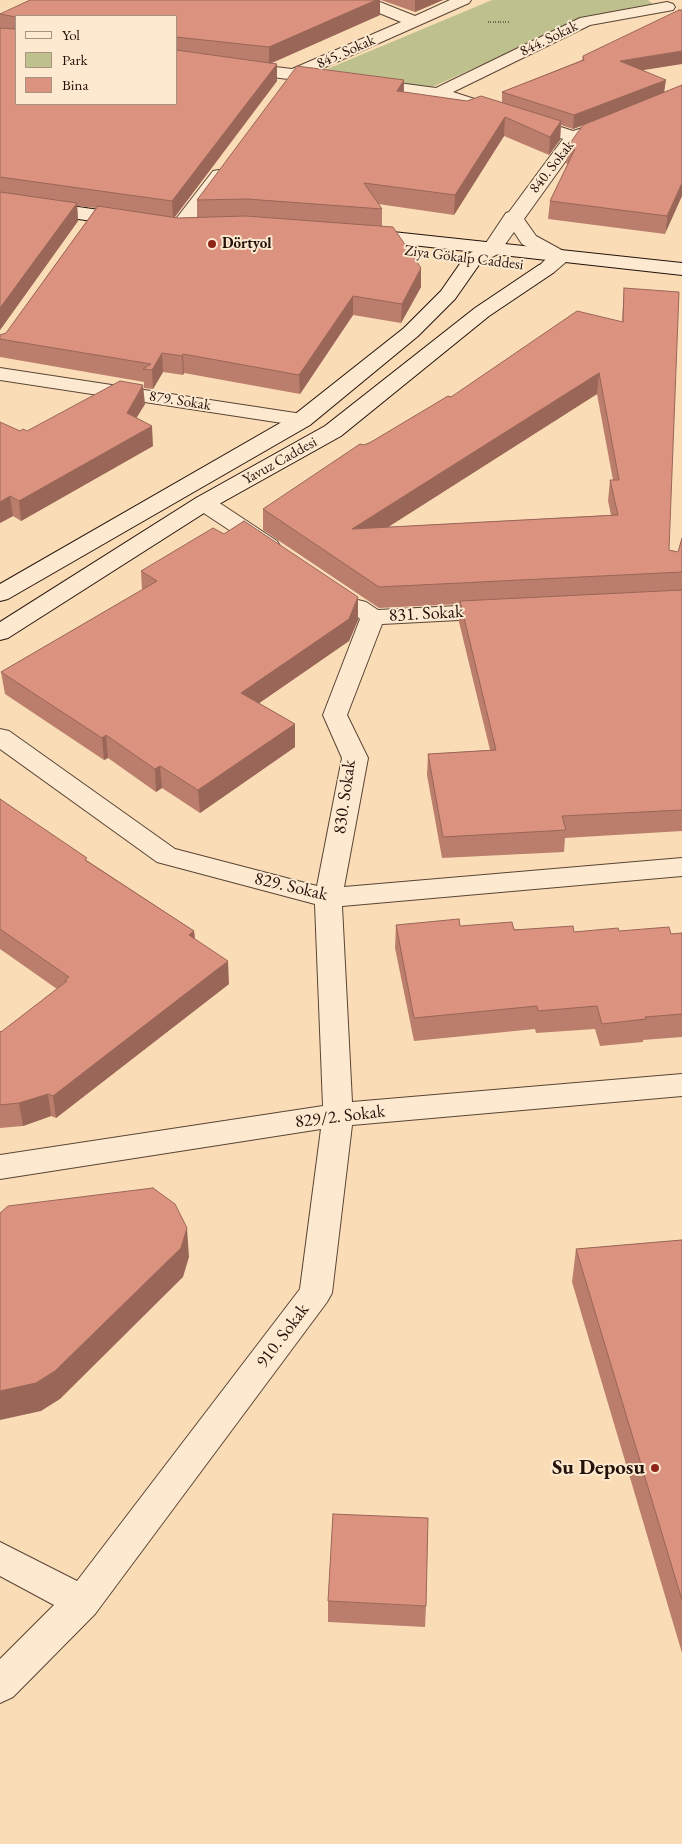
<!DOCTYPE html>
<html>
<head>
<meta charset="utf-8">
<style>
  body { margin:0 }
  #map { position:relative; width:682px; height:1844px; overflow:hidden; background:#faddb6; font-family:"EB Garamond",serif }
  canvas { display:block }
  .legend { position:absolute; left:15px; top:15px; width:162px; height:90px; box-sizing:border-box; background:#fce9d0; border:1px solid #a69381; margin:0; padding:6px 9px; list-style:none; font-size:15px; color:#24110a }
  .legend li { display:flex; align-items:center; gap:10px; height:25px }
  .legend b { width:25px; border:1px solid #a69381 }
</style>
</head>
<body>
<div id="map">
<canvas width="682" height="1844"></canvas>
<ul class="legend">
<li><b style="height:6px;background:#fce9d0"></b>Yol</li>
<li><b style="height:14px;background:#bec18e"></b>Park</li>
<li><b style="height:14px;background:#db927e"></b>Bina</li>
</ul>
</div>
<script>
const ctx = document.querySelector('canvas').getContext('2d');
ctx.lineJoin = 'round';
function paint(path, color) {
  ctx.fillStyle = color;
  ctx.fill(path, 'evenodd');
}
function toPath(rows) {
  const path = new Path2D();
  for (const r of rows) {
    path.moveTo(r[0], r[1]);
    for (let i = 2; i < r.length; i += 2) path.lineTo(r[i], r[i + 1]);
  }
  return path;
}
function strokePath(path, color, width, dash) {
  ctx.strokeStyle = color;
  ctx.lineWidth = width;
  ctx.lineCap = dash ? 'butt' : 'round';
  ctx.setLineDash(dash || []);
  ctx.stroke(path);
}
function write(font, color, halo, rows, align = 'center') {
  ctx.font = font + ' "EB Garamond",serif';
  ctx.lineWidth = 4;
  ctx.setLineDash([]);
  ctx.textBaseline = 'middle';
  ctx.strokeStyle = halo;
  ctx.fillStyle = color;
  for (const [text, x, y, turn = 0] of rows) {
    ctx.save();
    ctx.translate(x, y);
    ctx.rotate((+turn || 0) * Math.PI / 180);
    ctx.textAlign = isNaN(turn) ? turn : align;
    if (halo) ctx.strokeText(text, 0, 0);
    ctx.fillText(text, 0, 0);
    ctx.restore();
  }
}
paint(toPath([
  [492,0,648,0,654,5,583,19,430,88,320,72]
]), '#bec18e');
const street = toPath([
  [353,0,375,0,415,16,450,0,471,0,469,3,314,72,334,75,336,79,334,83,328,84,176,65,176,55,292,69,401,22,355,3,353,0],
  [667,2,673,4,675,7,673,10,590,25,453,92,573,131,589,126,595,127,598,131,595,135,580,141,524,219,536,236,567,253,570,257,567,261,553,273,539,273,536,269,547,258,522,244,514,232,498,254,480,263,466,263,463,259,466,255,484,246,506,213,509,212,563,139,436,98,362,88,359,84,362,80,368,79,436,88,580,18,667,2],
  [219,170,225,171,228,175,225,179,186,232,172,232,170,228,172,224,213,171,219,170],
  [0,368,302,414,310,415,313,420,310,425,302,426,0,380,0,368],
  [204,496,212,498,277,541,280,546,277,551,269,553,261,551,196,508,193,503,196,498,204,496],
  [358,600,366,602,378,610,497,604,505,606,509,611,505,616,497,618,382,624,347,715,368,758,344,887,682,858,682,876,342,906,352,1102,682,1074,682,1096,352,1125,332,1293,327,1302,95,1614,13,1697,0,1703,0,1659,54,1605,0,1576,0,1542,77,1581,300,1289,321,1129,0,1179,0,1155,323,1106,315,904,157,862,0,749,0,729,9,731,175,849,317,886,342,758,323,715,360,619,346,607,350,602,358,600]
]);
const secondary = toPath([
  [0,196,128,214,135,216,137,220,135,224,128,226,0,208,0,196],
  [365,229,682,263,682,275,358,239,356,235,358,231,365,229],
  [473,253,480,255,483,259,455,299,418,336,310,425,8,599,0,601,0,584,294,415,404,328,441,291,466,255,473,253],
  [546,263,553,265,556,269,553,273,489,316,341,436,212,508,8,638,0,640,0,622,196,498,325,426,475,308,539,265,546,263]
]);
strokePath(street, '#5a4435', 2);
strokePath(secondary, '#24110a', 2);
strokePath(toPath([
  [488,22,509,22]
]), '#24110a', 2, [0.5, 2]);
paint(street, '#fce9d0');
paint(secondary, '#fce9d0');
paint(toPath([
  [381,0,443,0,415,12],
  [0,14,380,15,272,63,277,64,277,81,175,217,178,218,197,217,197,200,404,80,404,92,467,101,502,102,502,92,582,60,583,56,643,70,665,92,682,85,665,234,548,219,550,201,568,164,566,163,568,146,597,120,573,129,561,125,560,140,549,155,504,136,454,215,378,204,382,209,382,226,421,268,421,287,401,323,353,315,300,394,184,373,183,375,163,372,153,389,144,388,144,382,0,357,0,335,6,333,96,208,77,206,78,221,0,330],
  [16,16,176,16,176,104],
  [624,288,669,550,678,552,682,538,682,831,565,838,564,852,442,858,427,775,428,754,490,750,459,622,460,604,379,608,263,530,263,509,364,445,371,442,451,397,622,322],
  [597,394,613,480,610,480,608,501,611,515,388,527],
  [145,404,136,418,153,446,21,521,13,516,0,523,20,431,27,431],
  [224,534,358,597,358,620,349,641,259,703,295,724,295,747,200,813,162,788,156,792,108,758,104,760,5,694,1,672,142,590,141,571],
  [0,799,88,861,194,931,195,939,229,984,56,1118,51,1116,23,1126,0,1128,0,1031,1,1032,57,989,0,949],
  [396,925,460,926,574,932,619,931,671,934,682,933,682,1037,643,1040,643,1042,600,1046,595,1029,536,1033,535,1029,414,1041,395,948],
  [682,1240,682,1653,572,1282,576,1249],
  [328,1601,426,1606,425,1627,328,1622]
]), '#bc7e6c');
paint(toPath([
  [376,0,380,0,380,15,269,64,269,47],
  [415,0,443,0,415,12],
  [682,51,682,64,619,74,620,61],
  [277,64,277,81,173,219,172,201],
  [404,80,403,99,397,91],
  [666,80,664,93,573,129,574,115],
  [505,117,504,136,454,215,455,195],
  [561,121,560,140,549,155,550,137],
  [682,183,682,196,665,234,667,216],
  [77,203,78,221,0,330,0,308],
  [421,268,421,287,401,323,402,304],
  [353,296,353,315,300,394,299,375],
  [162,353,163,372,153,389,152,370],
  [183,354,184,373,183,375,182,356],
  [599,373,597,394,352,550,352,529],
  [143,385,145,404,128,432,127,413],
  [152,426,153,446,21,521,19,501],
  [10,496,13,516,0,523,0,502],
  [358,597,358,620,349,641,242,715,241,693],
  [295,724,295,747,200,813,198,790],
  [106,735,108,758,104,760,102,738],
  [160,766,162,788,156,792,155,769],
  [194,931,196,954,189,935],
  [228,961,229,984,56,1118,53,1096],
  [48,1094,51,1116,23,1126,19,1103],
  [187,1228,189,1257,183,1277,60,1399,41,1411,0,1420,0,1391]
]), '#996658');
const building = toPath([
  [30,0,376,0,269,47,176,37,176,16,16,16,16,104,176,104,176,50,277,64,172,201,0,177,0,28,15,29,16,17,0,14,30,0],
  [679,10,682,10,682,51,620,61,666,80,574,115,502,92,584,60,583,56,679,10],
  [297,66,404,80,397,91,467,101,481,96,561,121,550,137,505,117,455,195,364,183,382,209,247,199,197,200,297,66],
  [682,85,682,183,667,216,550,201,575,149,568,146,583,125,682,85],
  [0,192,77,203,0,308,0,192],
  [98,206,178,218,246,216,393,227,421,268,402,304,353,296,299,375,183,354,182,356,162,353,152,370,143,369,151,364,0,339,0,335,6,333,98,206],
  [624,288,679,292,669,550,678,552,682,538,682,572,379,587,263,509,360,444,364,445,371,442,448,396,451,397,577,311,623,322,624,288],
  [599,373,619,480,610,480,618,515,352,529,599,373],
  [120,381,143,385,127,413,152,426,19,501,10,496,0,502,0,422,20,431,23,429,27,431,120,381],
  [244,521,358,597,349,619,241,693,295,724,198,790,160,766,155,769,106,735,102,738,1,672,157,581,141,571,213,528,224,534,244,521],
  [682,590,682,810,562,816,566,830,443,837,428,754,496,750,460,601,682,590],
  [0,799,87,858,85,860,194,931,189,935,228,961,53,1096,48,1094,19,1103,0,1105,0,1031,1,1032,67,981,65,980,69,977,0,929,0,799],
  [459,919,460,926,512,922,514,930,573,926,574,932,618,928,619,931,669,927,671,934,682,933,682,1014,645,1017,646,1019,602,1024,597,1006,538,1011,537,1006,414,1018,396,925,459,919],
  [153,1188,175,1204,187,1228,181,1248,55,1371,36,1383,0,1391,0,1213,8,1206,153,1188],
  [682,1240,682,1600,576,1249,682,1240],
  [333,1514,428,1518,426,1606,328,1601,333,1514]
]);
paint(building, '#db927e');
strokePath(building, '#996658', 1);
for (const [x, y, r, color] of [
  [212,244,5,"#8f2418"],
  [655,1468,5,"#8f2418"]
]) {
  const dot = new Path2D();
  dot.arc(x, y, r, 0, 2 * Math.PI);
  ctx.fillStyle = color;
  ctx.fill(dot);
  strokePath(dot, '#fce9d0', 2);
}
write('15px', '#24110a', '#fce9d0', [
  ["844. Sokak",549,39,-26],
  ["845. Sokak",346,52,-24],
  ["840. Sokak",552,167,-52],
  ["Ziya Gökalp Caddesi",464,258,7],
  ["879. Sokak",180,401,9],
  ["Yavuz Caddesi",280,461,-29]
]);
write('bold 15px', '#24110a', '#fce9d0', [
  ["Dörtyol",222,244]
], 'left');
write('18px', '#24110a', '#fce9d0', [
  ["831. Sokak",426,614,-3],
  ["830. Sokak",345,797,-82],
  ["829. Sokak",291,887,13],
  ["829/2. Sokak",340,1117,-7],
  ["910. Sokak",283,1336,-53]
]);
write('bold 21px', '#24110a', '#fce9d0', [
  ["Su Deposu",645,1468]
], 'right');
</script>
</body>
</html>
